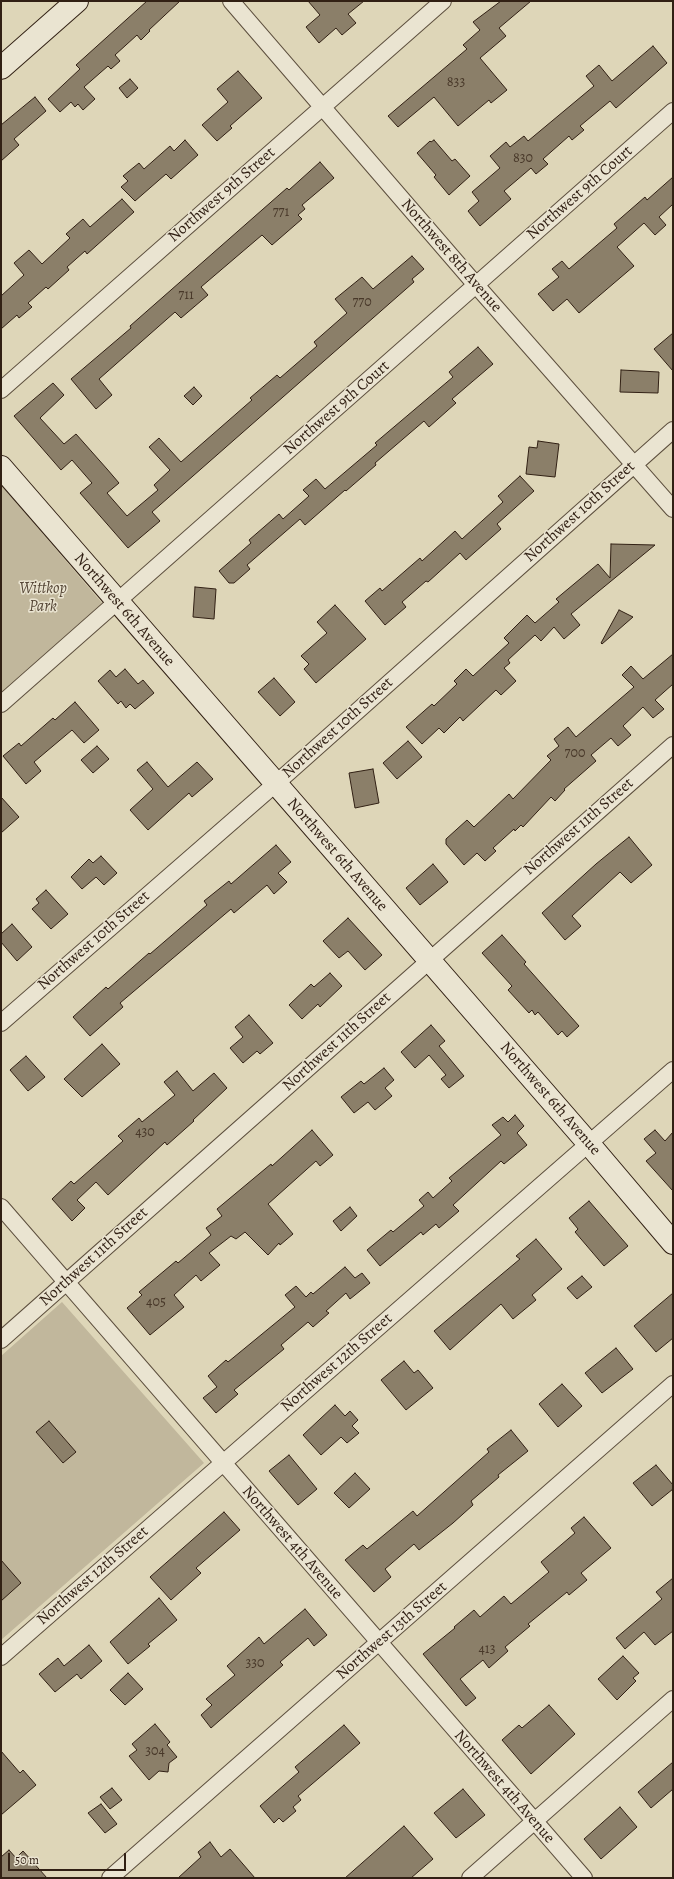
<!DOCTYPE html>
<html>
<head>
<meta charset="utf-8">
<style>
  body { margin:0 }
  #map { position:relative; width:674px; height:1879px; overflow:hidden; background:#ded6b8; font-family:Alegreya,serif }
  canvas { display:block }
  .frame { position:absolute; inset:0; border:2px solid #312014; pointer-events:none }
  .scale { position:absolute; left:8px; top:1853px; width:118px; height:18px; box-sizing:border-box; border:2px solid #312014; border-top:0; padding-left:5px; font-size:12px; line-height:14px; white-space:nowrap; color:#312014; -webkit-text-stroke:3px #eae4d1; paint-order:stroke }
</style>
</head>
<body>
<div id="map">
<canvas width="674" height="1879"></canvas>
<div class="frame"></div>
<div class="scale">50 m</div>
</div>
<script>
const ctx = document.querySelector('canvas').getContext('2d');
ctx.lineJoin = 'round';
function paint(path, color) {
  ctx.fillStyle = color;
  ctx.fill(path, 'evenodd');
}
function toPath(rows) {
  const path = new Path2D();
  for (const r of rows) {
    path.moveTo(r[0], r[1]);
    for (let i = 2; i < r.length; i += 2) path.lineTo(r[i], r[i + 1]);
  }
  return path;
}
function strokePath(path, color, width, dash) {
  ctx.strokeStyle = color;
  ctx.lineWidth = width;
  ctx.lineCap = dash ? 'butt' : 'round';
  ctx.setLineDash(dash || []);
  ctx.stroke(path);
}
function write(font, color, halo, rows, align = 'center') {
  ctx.font = font + ' Alegreya,serif';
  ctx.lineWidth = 3;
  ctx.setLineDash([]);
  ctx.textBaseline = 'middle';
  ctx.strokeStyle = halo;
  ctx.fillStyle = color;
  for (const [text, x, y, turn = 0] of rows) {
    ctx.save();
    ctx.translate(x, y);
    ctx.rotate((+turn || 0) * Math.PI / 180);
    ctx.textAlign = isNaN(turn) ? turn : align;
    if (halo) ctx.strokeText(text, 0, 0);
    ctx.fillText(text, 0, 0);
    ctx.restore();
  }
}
paint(toPath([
  [1,485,102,603,1,692],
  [62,1302,204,1463,1,1640,1,1356]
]), '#c1b79c');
const building = toPath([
  [147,1,180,1,149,30,150,31,141,40,137,35,115,55,120,61,111,69,108,66,84,87,95,99,83,110,78,104,75,107,71,102,60,112,48,99,80,69,76,65,147,1],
  [308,1,364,1,348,14,356,23,342,35,336,28,319,43,306,27,320,15,308,1],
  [501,1,531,1,499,28,506,36,480,58,507,90,491,103,489,100,458,126,434,97,398,127,388,116,467,49,463,45,480,30,473,22,501,1],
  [653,46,667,63,616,108,610,101,580,126,584,130,572,140,569,136,543,159,548,164,536,174,531,168,504,191,511,199,480,226,468,211,479,201,472,192,500,168,490,156,506,142,510,147,524,136,528,141,594,86,586,76,599,65,612,81,653,46],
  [238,71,262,98,230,126,232,128,217,141,202,125,228,102,217,89,238,71],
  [130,79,138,88,127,98,119,88,130,79],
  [35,97,46,111,14,139,19,145,1,161,1,125,35,97],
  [185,140,198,155,171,179,166,174,135,201,121,187,128,181,123,176,139,163,144,169,170,146,174,151,185,140],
  [434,140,452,161,455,159,470,176,449,195,434,177,436,175,417,153,430,141,431,142,434,140],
  [320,162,334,178,302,205,305,209,298,215,302,219,272,245,262,235,201,287,208,295,181,318,175,312,99,379,112,395,96,409,71,379,131,328,130,326,287,188,289,190,320,162],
  [673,177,673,204,659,217,666,225,655,235,644,223,617,247,634,266,579,313,567,299,553,311,538,294,559,277,552,269,562,261,569,269,617,228,614,224,645,197,647,200,673,177],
  [122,199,134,212,87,254,85,251,67,267,69,270,48,289,46,287,28,303,32,307,19,318,17,315,1,329,1,296,24,275,14,263,29,250,42,264,70,238,66,234,83,219,90,227,122,199],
  [412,256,424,269,412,279,414,282,152,512,160,521,128,548,80,493,92,483,72,460,61,470,14,416,53,383,64,395,40,418,64,444,76,434,107,469,119,483,107,493,127,516,158,490,154,485,170,470,149,447,159,438,181,462,252,400,250,398,277,375,280,378,317,346,314,342,347,313,335,299,362,277,373,289,412,256],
  [673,333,673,371,654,349,673,333],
  [478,347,493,364,452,399,456,403,429,427,424,421,375,463,376,465,346,491,345,490,305,525,300,519,247,565,250,569,234,583,229,583,219,571,251,543,249,540,279,514,283,519,309,496,303,490,316,479,325,489,377,445,375,443,453,377,449,372,478,347],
  [621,370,659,372,658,393,620,392,621,370],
  [194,387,202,396,193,405,184,396,194,387],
  [538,441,559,444,555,477,526,474,529,447,537,448,538,441],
  [520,476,534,491,497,524,501,529,466,560,460,553,428,582,426,581,402,602,406,607,385,625,365,601,380,588,382,591,420,558,422,561,455,531,462,539,503,502,498,496,520,476],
  [611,544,655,545,571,614,580,625,564,639,554,627,541,641,535,635,508,660,510,663,504,668,516,681,501,695,496,690,463,721,460,717,444,733,439,728,422,744,406,727,432,704,434,706,457,684,454,681,466,669,473,676,509,643,504,638,527,615,535,623,559,602,556,599,598,564,610,578,611,544],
  [195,587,216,589,214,619,193,617,195,587],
  [335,605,366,639,316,683,304,669,309,664,301,656,327,633,317,622,335,605],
  [619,610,633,617,602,644,601,643,619,610],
  [673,654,673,684,655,700,664,709,653,718,643,707,623,726,631,735,618,746,611,738,591,755,596,761,564,789,565,790,555,801,551,797,523,827,521,825,515,831,514,829,493,848,496,851,485,861,477,853,464,865,446,844,446,839,467,820,474,827,509,794,513,799,551,760,547,756,559,746,554,739,568,727,576,737,634,687,622,675,631,666,643,679,673,654],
  [125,669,138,684,143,680,154,693,135,709,130,704,126,708,121,701,118,704,98,681,110,670,116,677,125,669],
  [274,678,295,702,280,716,258,692,274,678],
  [75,702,99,730,84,743,72,730,34,762,41,771,26,784,3,756,19,743,21,746,53,718,55,720,75,702],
  [408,741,422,757,397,779,383,763,408,741],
  [97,746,109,759,93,773,81,760,97,746],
  [147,762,168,787,197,762,213,779,192,797,189,793,148,830,130,810,153,789,137,770,147,762],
  [373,769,379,803,355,808,349,773,373,769],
  [1,797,19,817,1,833,1,797],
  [629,837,652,865,631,883,620,872,572,916,581,926,565,940,542,913,596,864,629,837],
  [276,845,291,862,278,873,287,882,274,894,267,885,234,913,231,909,120,1003,123,1007,90,1036,73,1017,106,987,108,989,149,953,150,954,207,905,204,901,229,881,231,884,276,845],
  [101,856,117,873,104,885,96,877,82,889,71,877,89,859,93,863,101,856],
  [433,864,448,882,420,905,406,888,433,864],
  [46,890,68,914,51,929,32,909,39,903,36,899,46,890],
  [348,918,382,955,365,970,348,951,339,958,323,941,348,918],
  [12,924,32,947,17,961,1,942,1,934,12,924],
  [502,935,526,962,524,964,579,1026,567,1037,562,1031,558,1035,538,1012,535,1015,532,1010,529,1013,508,990,512,986,482,953,502,935],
  [330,973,342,986,320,1007,318,1004,302,1019,289,1005,311,984,314,987,330,973],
  [249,1015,273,1043,260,1054,257,1051,243,1063,230,1048,243,1037,235,1027,249,1015],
  [431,1025,445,1041,439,1046,464,1076,449,1088,441,1079,446,1075,429,1055,415,1068,401,1052,431,1025],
  [102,1044,120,1064,82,1097,64,1079,102,1044],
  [26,1056,45,1077,28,1091,10,1070,26,1056],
  [384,1068,394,1080,385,1088,392,1096,375,1110,368,1102,354,1113,341,1097,361,1081,364,1084,384,1068],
  [177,1071,193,1091,214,1073,227,1088,193,1120,194,1121,167,1145,165,1142,108,1195,96,1182,77,1200,85,1208,72,1221,52,1199,71,1181,74,1184,123,1141,118,1136,139,1118,142,1122,175,1095,164,1082,177,1071],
  [515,1115,524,1126,517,1133,527,1145,504,1164,501,1161,453,1205,459,1211,439,1228,436,1224,423,1235,421,1232,380,1266,367,1250,391,1230,393,1232,424,1206,419,1200,428,1192,433,1198,452,1181,449,1178,501,1135,492,1125,503,1117,508,1122,515,1115],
  [312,1130,333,1155,320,1166,316,1161,268,1204,293,1234,280,1245,279,1243,268,1255,245,1232,236,1239,231,1236,209,1253,220,1265,201,1281,196,1275,174,1295,184,1307,150,1335,127,1308,142,1295,139,1292,176,1261,178,1263,211,1235,206,1228,222,1216,217,1209,271,1164,272,1166,312,1130],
  [655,1130,665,1141,673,1132,673,1191,646,1161,656,1153,644,1139,655,1130],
  [589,1201,628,1246,604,1266,575,1232,578,1229,569,1218,589,1201],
  [350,1207,357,1216,341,1231,333,1221,350,1207],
  [536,1239,562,1269,532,1295,536,1300,513,1319,501,1304,450,1350,434,1331,520,1259,516,1256,536,1239],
  [345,1267,355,1278,362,1273,370,1283,350,1299,346,1293,326,1311,329,1313,313,1327,308,1322,281,1345,284,1349,234,1390,238,1394,216,1413,203,1398,217,1387,208,1376,226,1360,228,1362,295,1307,285,1295,296,1286,306,1297,311,1292,313,1294,345,1267],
  [582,1276,592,1287,577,1299,567,1288,582,1276],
  [673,1293,673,1338,656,1352,634,1326,673,1293],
  [616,1348,633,1369,602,1393,585,1373,616,1348],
  [404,1361,414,1373,418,1370,433,1388,406,1410,381,1380,404,1361],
  [562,1384,582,1406,558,1427,539,1404,562,1384],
  [335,1405,345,1416,350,1411,358,1420,352,1426,359,1433,347,1443,341,1437,321,1455,303,1435,335,1405],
  [49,1421,76,1452,63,1463,36,1432,49,1421],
  [511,1430,528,1451,498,1475,499,1477,471,1501,473,1505,453,1523,419,1550,414,1544,385,1569,391,1577,374,1592,345,1560,363,1545,367,1549,413,1511,417,1516,489,1452,487,1449,511,1430],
  [289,1455,317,1489,298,1505,269,1471,289,1455],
  [656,1465,673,1485,673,1489,652,1506,633,1483,656,1465],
  [355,1473,370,1489,349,1508,334,1493,355,1473],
  [224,1512,240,1530,196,1568,201,1573,171,1600,150,1577,224,1512],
  [584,1517,611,1548,581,1573,587,1580,569,1595,567,1592,528,1624,530,1626,505,1647,508,1651,489,1668,483,1660,460,1679,476,1698,466,1706,423,1654,455,1628,454,1627,474,1610,480,1617,504,1596,511,1604,549,1572,541,1562,575,1533,571,1528,584,1517],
  [1,1560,21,1583,1,1601,1,1560],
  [673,1578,673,1631,655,1645,644,1632,625,1649,616,1638,662,1599,656,1592,673,1578],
  [159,1598,177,1620,148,1644,150,1646,128,1664,110,1642,159,1598],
  [305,1609,327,1635,314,1646,308,1638,280,1662,283,1665,211,1728,201,1715,212,1705,206,1699,235,1675,227,1666,259,1637,264,1644,305,1609],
  [89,1645,102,1661,81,1679,77,1674,55,1692,39,1674,58,1658,64,1666,89,1645],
  [623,1656,639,1673,633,1678,636,1681,617,1700,598,1679,623,1656],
  [128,1673,143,1689,125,1705,110,1690,128,1673],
  [549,1705,575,1734,531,1774,502,1740,519,1725,522,1728,549,1705],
  [155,1724,170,1742,167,1745,177,1757,169,1763,168,1772,159,1771,149,1780,129,1756,137,1750,132,1744,155,1724],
  [344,1725,360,1743,298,1796,301,1800,293,1807,296,1811,283,1822,279,1818,274,1823,260,1806,299,1772,295,1767,344,1725],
  [1,1751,20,1773,23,1770,36,1785,1,1815,1,1751],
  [673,1762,673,1789,651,1808,638,1792,673,1762],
  [112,1788,122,1800,110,1809,100,1797,112,1788],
  [463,1789,485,1815,456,1838,434,1813,463,1789],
  [101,1804,117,1824,105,1833,88,1813,101,1804],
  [620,1807,637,1827,601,1859,584,1839,620,1807],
  [404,1826,433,1859,411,1878,345,1878,404,1826],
  [210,1842,221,1857,230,1849,255,1878,178,1878,201,1857,198,1852,210,1842],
  [9,1850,16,1858,23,1851,47,1878,1,1878,1,1857,9,1850]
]);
paint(building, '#8b7f69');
strokePath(building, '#312014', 1);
const street = toPath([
  [231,1,476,285,673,509],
  [1,390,443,1],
  [1,704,673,111],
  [1,1023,289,772,673,430],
  [1,1207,584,1878],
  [1,1340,673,745],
  [1,1657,673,1070],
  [110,1878,673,1384],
  [470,1878,673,1699]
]);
const secondary = toPath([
  [1,68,77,1],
  [1,467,589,1144,673,1243]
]);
strokePath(street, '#5c4e3d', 18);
strokePath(secondary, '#312014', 24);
strokePath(street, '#eae4d1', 16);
strokePath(secondary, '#eae4d1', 22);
write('14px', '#483829', null, [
  ["833",456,83],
  ["830",523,159],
  ["771",281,213],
  ["711",186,296],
  ["770",362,303],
  ["700",575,754],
  ["430",145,1133],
  ["405",156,1303],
  ["413",487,1650],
  ["330",255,1664],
  ["304",155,1752]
]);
write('16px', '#312014', '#eae4d1', [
  ["Northwest 9th Court",580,193,-41],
  ["Northwest 9th Street",222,195,-41],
  ["Northwest 8th Avenue",451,256,49],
  ["Northwest 9th Court",337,408,-41],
  ["Northwest 10th Street",580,512,-42],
  ["Northwest 6th Avenue",124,610,49],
  ["Northwest 10th Street",338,728,-42],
  ["Northwest 11th Street",579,827,-41],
  ["Northwest 6th Avenue",337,855,49],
  ["Northwest 10th Street",94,941,-41],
  ["Northwest 11th Street",337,1042,-42],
  ["Northwest 6th Avenue",550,1099,49],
  ["Northwest 11th Street",94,1257,-42],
  ["Northwest 12th Street",337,1363,-41],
  ["Northwest 4th Avenue",292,1543,49],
  ["Northwest 12th Street",93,1576,-41],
  ["Northwest 13th Street",392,1631,-41],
  ["Northwest 4th Avenue",504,1787,49]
]);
write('italic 16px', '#554636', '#eae4d1', [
  ["Wittkop",43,589],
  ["Park",43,607]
]);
</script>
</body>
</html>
